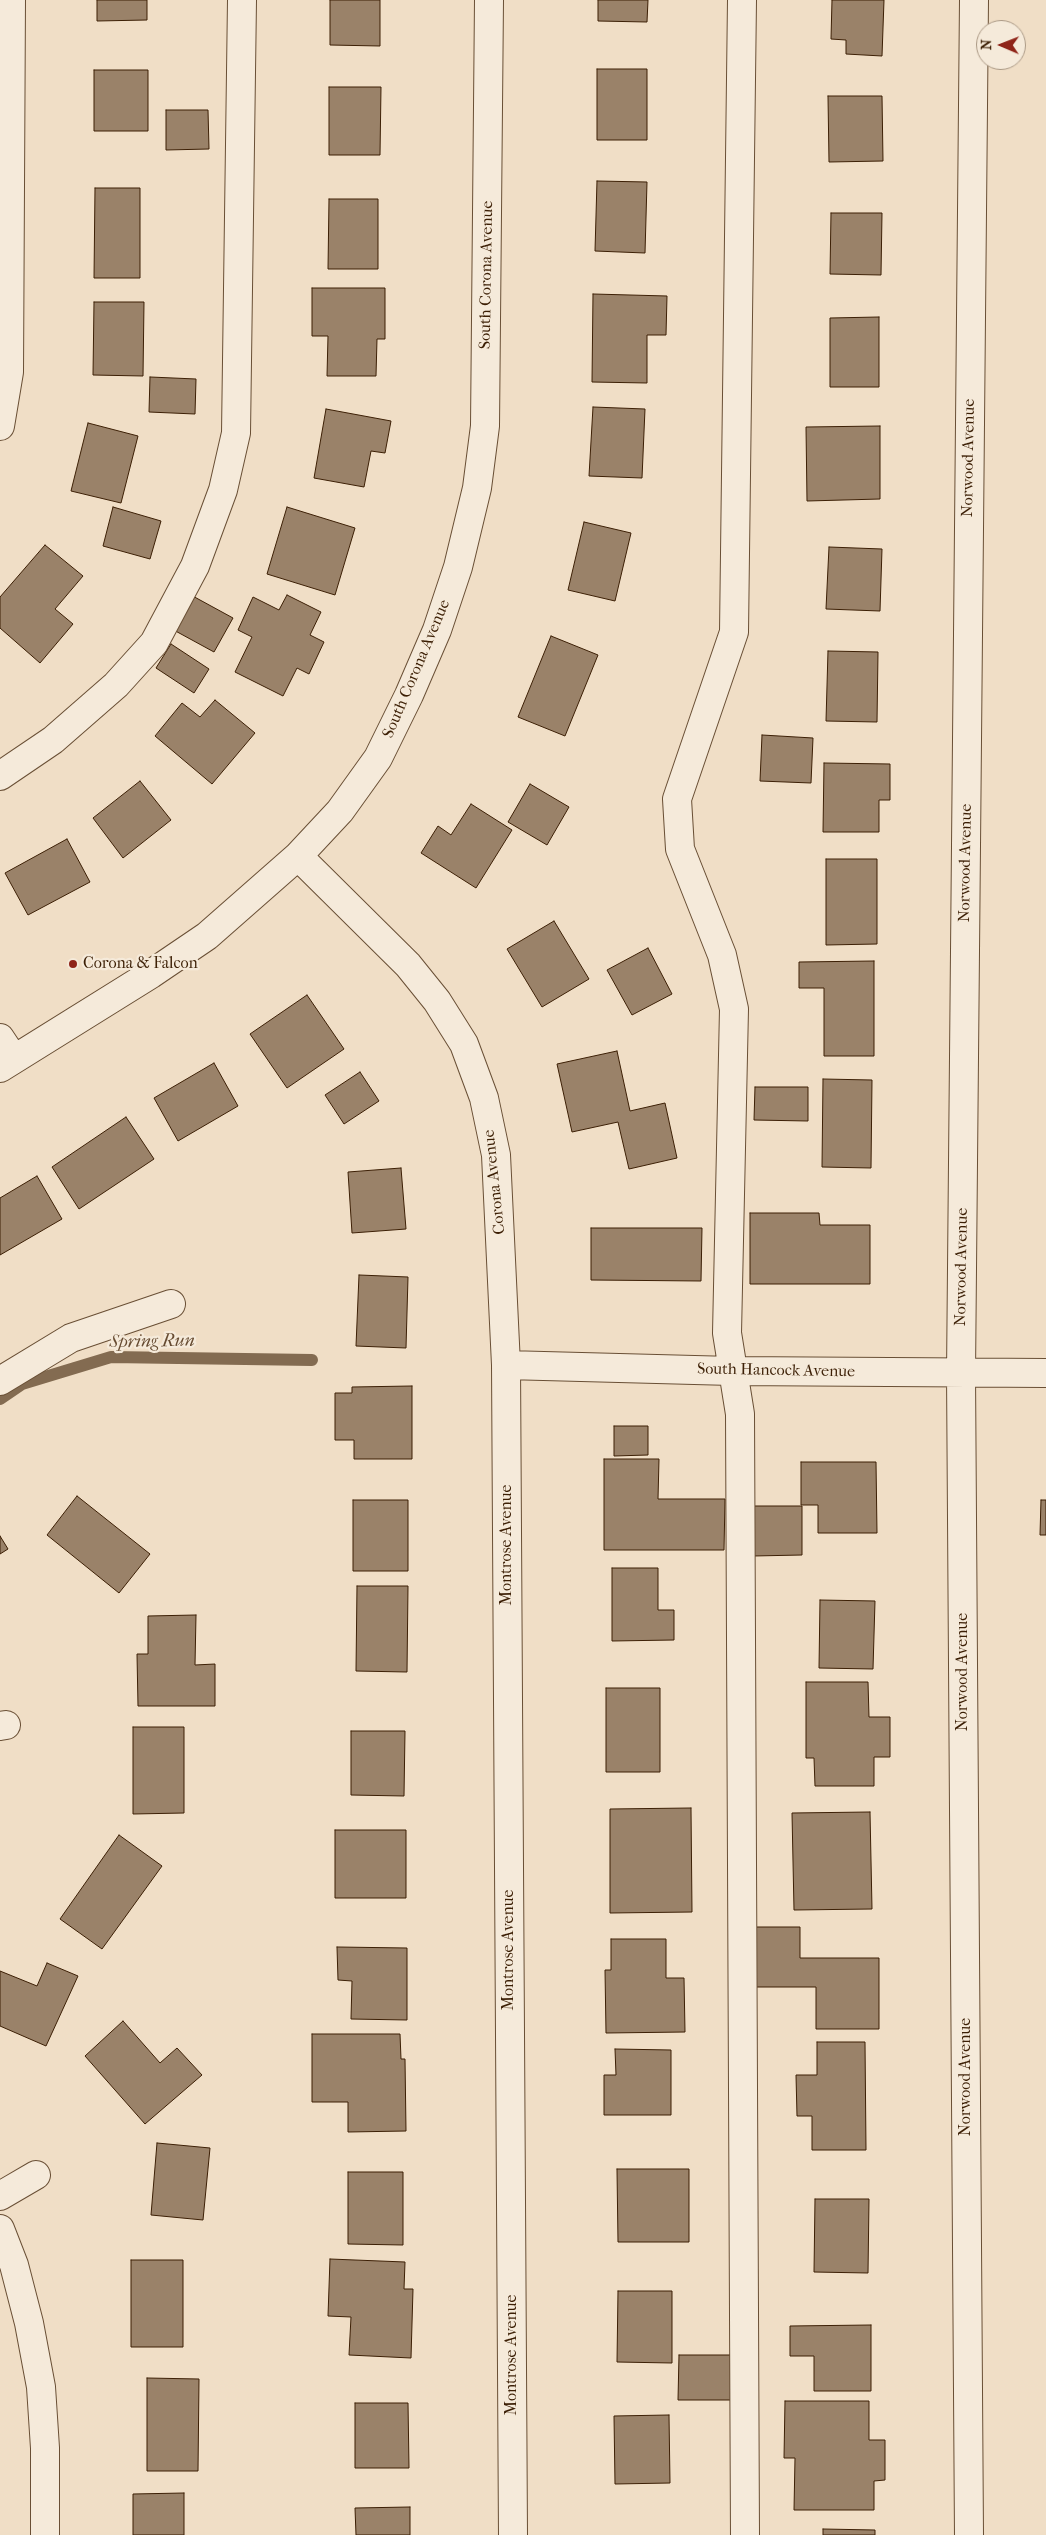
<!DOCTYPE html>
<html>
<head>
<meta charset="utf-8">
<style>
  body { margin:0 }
  #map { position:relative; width:1046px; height:2535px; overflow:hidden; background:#f0dec6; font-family:"IM FELL French Canon",serif }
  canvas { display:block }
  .north { position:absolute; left:976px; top:20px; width:50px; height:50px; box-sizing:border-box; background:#f5eada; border:1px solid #ab9985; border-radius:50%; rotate:271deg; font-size:14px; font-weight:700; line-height:20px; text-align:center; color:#3c1f05 }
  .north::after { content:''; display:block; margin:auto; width:18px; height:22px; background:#8f2418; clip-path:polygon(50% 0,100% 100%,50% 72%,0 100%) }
</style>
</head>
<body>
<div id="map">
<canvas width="1046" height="2535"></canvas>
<div class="north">N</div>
</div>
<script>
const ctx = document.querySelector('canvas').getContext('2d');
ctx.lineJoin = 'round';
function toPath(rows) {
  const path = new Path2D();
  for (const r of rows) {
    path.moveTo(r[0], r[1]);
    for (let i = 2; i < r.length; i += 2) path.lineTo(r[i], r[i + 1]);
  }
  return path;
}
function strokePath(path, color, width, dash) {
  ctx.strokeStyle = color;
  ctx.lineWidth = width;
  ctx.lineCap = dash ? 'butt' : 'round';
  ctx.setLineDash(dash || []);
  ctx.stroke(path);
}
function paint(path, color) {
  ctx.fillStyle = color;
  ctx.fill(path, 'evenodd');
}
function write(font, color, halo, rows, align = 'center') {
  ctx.font = font + ' "IM FELL French Canon",serif';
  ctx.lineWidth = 4.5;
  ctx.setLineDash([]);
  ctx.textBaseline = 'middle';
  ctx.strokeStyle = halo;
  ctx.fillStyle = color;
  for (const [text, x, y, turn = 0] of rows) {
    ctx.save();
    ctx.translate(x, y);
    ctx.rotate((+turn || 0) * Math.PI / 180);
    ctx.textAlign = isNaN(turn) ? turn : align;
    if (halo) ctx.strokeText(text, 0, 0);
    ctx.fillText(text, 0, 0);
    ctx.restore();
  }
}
strokePath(toPath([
  [0,1399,22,1384,111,1357,312,1360]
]), '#836b51', 12);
const building = toPath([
  [97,0,147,0,147,20,97,21,97,0],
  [330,0,380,0,380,46,330,45,330,0],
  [598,0,648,0,647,22,598,21,598,0],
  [832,0,884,0,882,56,846,54,846,40,831,39,832,0],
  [597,69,647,69,647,140,597,140,597,69],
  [94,70,148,70,148,131,94,131,94,70],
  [329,87,381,87,380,155,329,155,329,87],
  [828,96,882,96,883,161,829,162,828,96],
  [166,110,208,110,209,149,166,150,166,110],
  [597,181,647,182,645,253,595,251,597,181],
  [95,188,140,188,140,278,94,278,95,188],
  [329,199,378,199,378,269,328,269,329,199],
  [831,213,882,213,881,275,830,274,831,213],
  [312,288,385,288,385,339,377,339,376,376,327,376,328,336,312,336,312,288],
  [593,294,667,296,666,335,647,335,647,383,592,382,593,294],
  [94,302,144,302,143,376,93,375,94,302],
  [879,317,879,387,830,387,830,318,879,317],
  [150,377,196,379,195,414,149,412,150,377],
  [593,407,645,409,642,478,589,476,593,407],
  [326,409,391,421,385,453,371,451,364,487,314,478,326,409],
  [88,423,138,436,121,503,71,491,88,423],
  [880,426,880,499,807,501,806,427,880,426],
  [113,507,161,521,150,559,103,546,113,507],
  [287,507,355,528,335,595,267,574,287,507],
  [584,522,631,533,615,601,568,590,584,522],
  [45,545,83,576,55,609,73,624,40,663,0,628,0,597,45,545],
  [829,547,882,549,880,611,826,609,829,547],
  [189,594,233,618,214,652,170,628,189,594],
  [287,595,321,612,310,635,324,642,309,674,297,668,283,696,235,672,252,637,238,630,253,597,279,610,287,595],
  [551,636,598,655,565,736,518,717,551,636],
  [171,644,209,669,194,693,156,668,171,644],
  [828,651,878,652,877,722,826,721,828,651],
  [215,700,255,733,212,784,155,736,182,703,200,717,215,700],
  [762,735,813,738,811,783,760,781,762,735],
  [824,763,890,764,890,800,879,800,879,832,823,832,824,763],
  [140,781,171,820,123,858,93,818,140,781],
  [530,784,569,807,547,845,508,822,530,784],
  [471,804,512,830,476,888,421,853,438,826,451,835,471,804],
  [67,839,90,882,28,915,5,873,67,839],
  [826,859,877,859,877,944,826,945,826,859],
  [554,921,589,979,542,1007,507,949,554,921],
  [648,948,672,994,632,1015,607,970,648,948],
  [874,961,874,1056,824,1056,824,988,799,988,799,962,874,961],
  [307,995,344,1049,287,1088,250,1034,307,995],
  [617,1051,630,1111,665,1103,677,1158,629,1169,618,1122,572,1132,557,1064,617,1051],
  [214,1063,238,1106,178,1141,154,1098,214,1063],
  [360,1072,379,1101,344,1124,325,1095,360,1072],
  [823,1079,872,1080,871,1168,822,1167,823,1079],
  [755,1087,808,1087,808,1121,754,1120,755,1087],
  [126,1117,154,1159,79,1209,52,1167,126,1117],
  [401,1168,406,1229,352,1233,348,1172,401,1168],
  [37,1176,62,1219,0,1255,0,1198,37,1176],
  [750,1213,819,1213,820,1225,870,1225,870,1284,750,1284,750,1213],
  [591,1228,702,1228,701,1281,591,1280,591,1228],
  [359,1275,408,1277,406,1348,356,1346,359,1275],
  [412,1386,412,1459,354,1459,354,1440,335,1440,335,1393,352,1393,352,1387,412,1386],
  [614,1426,648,1426,648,1455,614,1456,614,1426],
  [604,1459,659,1459,658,1499,725,1499,724,1550,604,1550,604,1459],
  [801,1462,876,1462,877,1533,818,1533,818,1505,801,1505,801,1462],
  [77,1496,150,1554,119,1593,47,1535,77,1496],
  [353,1500,408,1500,408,1571,353,1571,353,1500],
  [1041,1500,1046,1500,1046,1535,1040,1535,1041,1500],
  [752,1506,802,1506,802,1555,753,1556,752,1506],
  [0,1536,8,1549,0,1554,0,1536],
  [612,1568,658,1568,658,1610,674,1610,674,1640,612,1641,612,1568],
  [357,1586,408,1586,407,1672,356,1671,357,1586],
  [820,1600,875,1601,873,1669,819,1668,820,1600],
  [196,1615,195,1665,215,1664,215,1706,138,1706,137,1654,148,1654,148,1616,196,1615],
  [806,1682,868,1682,869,1717,890,1717,890,1757,874,1757,874,1786,815,1786,814,1758,806,1758,806,1682],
  [606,1688,660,1688,660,1772,606,1772,606,1688],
  [133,1727,184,1727,184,1813,133,1814,133,1727],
  [351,1731,405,1731,404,1796,351,1795,351,1731],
  [691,1808,692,1912,610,1913,610,1809,691,1808],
  [870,1812,872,1909,794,1910,792,1813,870,1812],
  [335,1830,406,1830,406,1898,335,1898,335,1830],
  [119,1835,162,1866,102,1949,60,1919,119,1835],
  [754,1927,800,1927,800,1958,879,1958,879,2029,816,2029,816,1987,755,1987,754,1927],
  [611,1939,666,1939,666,1978,684,1978,685,2032,606,2033,605,1970,611,1970,611,1939],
  [337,1947,407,1948,407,2020,351,2019,352,1981,338,1980,337,1947],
  [47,1963,78,1976,46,2046,0,2026,0,1971,37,1986,47,1963],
  [123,2021,160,2063,177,2048,202,2075,145,2124,85,2056,123,2021],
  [312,2034,400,2034,401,2059,405,2059,406,2131,348,2132,348,2102,312,2102,312,2034],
  [817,2042,865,2042,866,2150,812,2150,812,2116,797,2116,796,2075,817,2075,817,2042],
  [615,2049,671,2050,671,2115,604,2115,604,2075,616,2075,615,2049],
  [157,2143,210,2148,203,2220,151,2215,157,2143],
  [617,2169,689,2169,689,2242,618,2242,617,2169],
  [348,2172,403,2172,403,2245,348,2244,348,2172],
  [815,2199,869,2199,868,2273,814,2272,815,2199],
  [330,2259,405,2262,404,2289,413,2289,411,2358,349,2355,351,2317,328,2316,330,2259],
  [131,2260,183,2260,183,2347,131,2347,131,2260],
  [618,2291,672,2291,672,2363,617,2362,618,2291],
  [871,2325,871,2391,814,2391,814,2356,790,2356,790,2326,871,2325],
  [679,2355,734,2355,734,2400,678,2400,679,2355],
  [147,2378,199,2379,198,2471,147,2471,147,2378],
  [785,2401,869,2401,869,2440,885,2440,885,2480,874,2481,874,2510,794,2510,795,2458,784,2458,785,2401],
  [355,2403,408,2403,409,2468,355,2468,355,2403],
  [669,2415,670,2483,615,2484,614,2416,669,2415],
  [184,2493,184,2535,133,2535,133,2494,184,2493],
  [410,2507,410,2535,356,2535,355,2508,410,2507],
  [823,2529,875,2530,875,2535,823,2535,823,2529]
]);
paint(building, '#9a8269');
strokePath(building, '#3c1f05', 1);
const minor = toPath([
  [742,0,734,632,677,799,680,849,722,955,734,1009,727,1333,740,1414,745,2535],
  [0,426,9,372,11,0],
  [0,776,53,740,116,685,154,643,195,566,223,490,236,433,242,0],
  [298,856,408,965,437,1001,464,1044,484,1098,496,1155,506,1365,513,2535],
  [0,1038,14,1059],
  [0,1068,151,974,207,936,298,856,340,811,378,758,409,695,437,630,458,567,477,488,485,426,489,0],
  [506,1365,732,1371,1046,1373],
  [0,1381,71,1338,171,1304],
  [0,1726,6,1725],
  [0,2196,36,2175],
  [0,2229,14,2265,29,2323,41,2387,45,2448,45,2535],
  [969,2535,961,1373,974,0]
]);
strokePath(minor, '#694f35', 30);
strokePath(minor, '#f5eada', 28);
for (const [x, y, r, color] of [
  [73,964,5,"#8f2418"]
]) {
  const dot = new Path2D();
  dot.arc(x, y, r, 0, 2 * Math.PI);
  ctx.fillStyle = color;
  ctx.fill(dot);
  strokePath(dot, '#f5eada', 2);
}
write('16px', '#3c1f05', '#f5eada', [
  ["South Corona Avenue",487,275,-89],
  ["Norwood Avenue",969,458,-89],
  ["South Corona Avenue",417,669,-67],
  ["Norwood Avenue",966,863,-89],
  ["Corona Avenue",495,1182,-96],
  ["Norwood Avenue",962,1267,-89],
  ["South Hancock Avenue",776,1371,1],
  ["Montrose Avenue",507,1545,-90],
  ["Norwood Avenue",963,1672,-90],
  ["Montrose Avenue",509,1950,-90],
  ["Norwood Avenue",966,2077,-90],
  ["Montrose Avenue",512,2355,-90]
]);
write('16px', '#3c1f05', '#f5eada', [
  ["Corona & Falcon",83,964]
], 'left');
write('italic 18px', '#664b31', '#f5eada', [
  ["Spring Run",152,1342,-1]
]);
</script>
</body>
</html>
